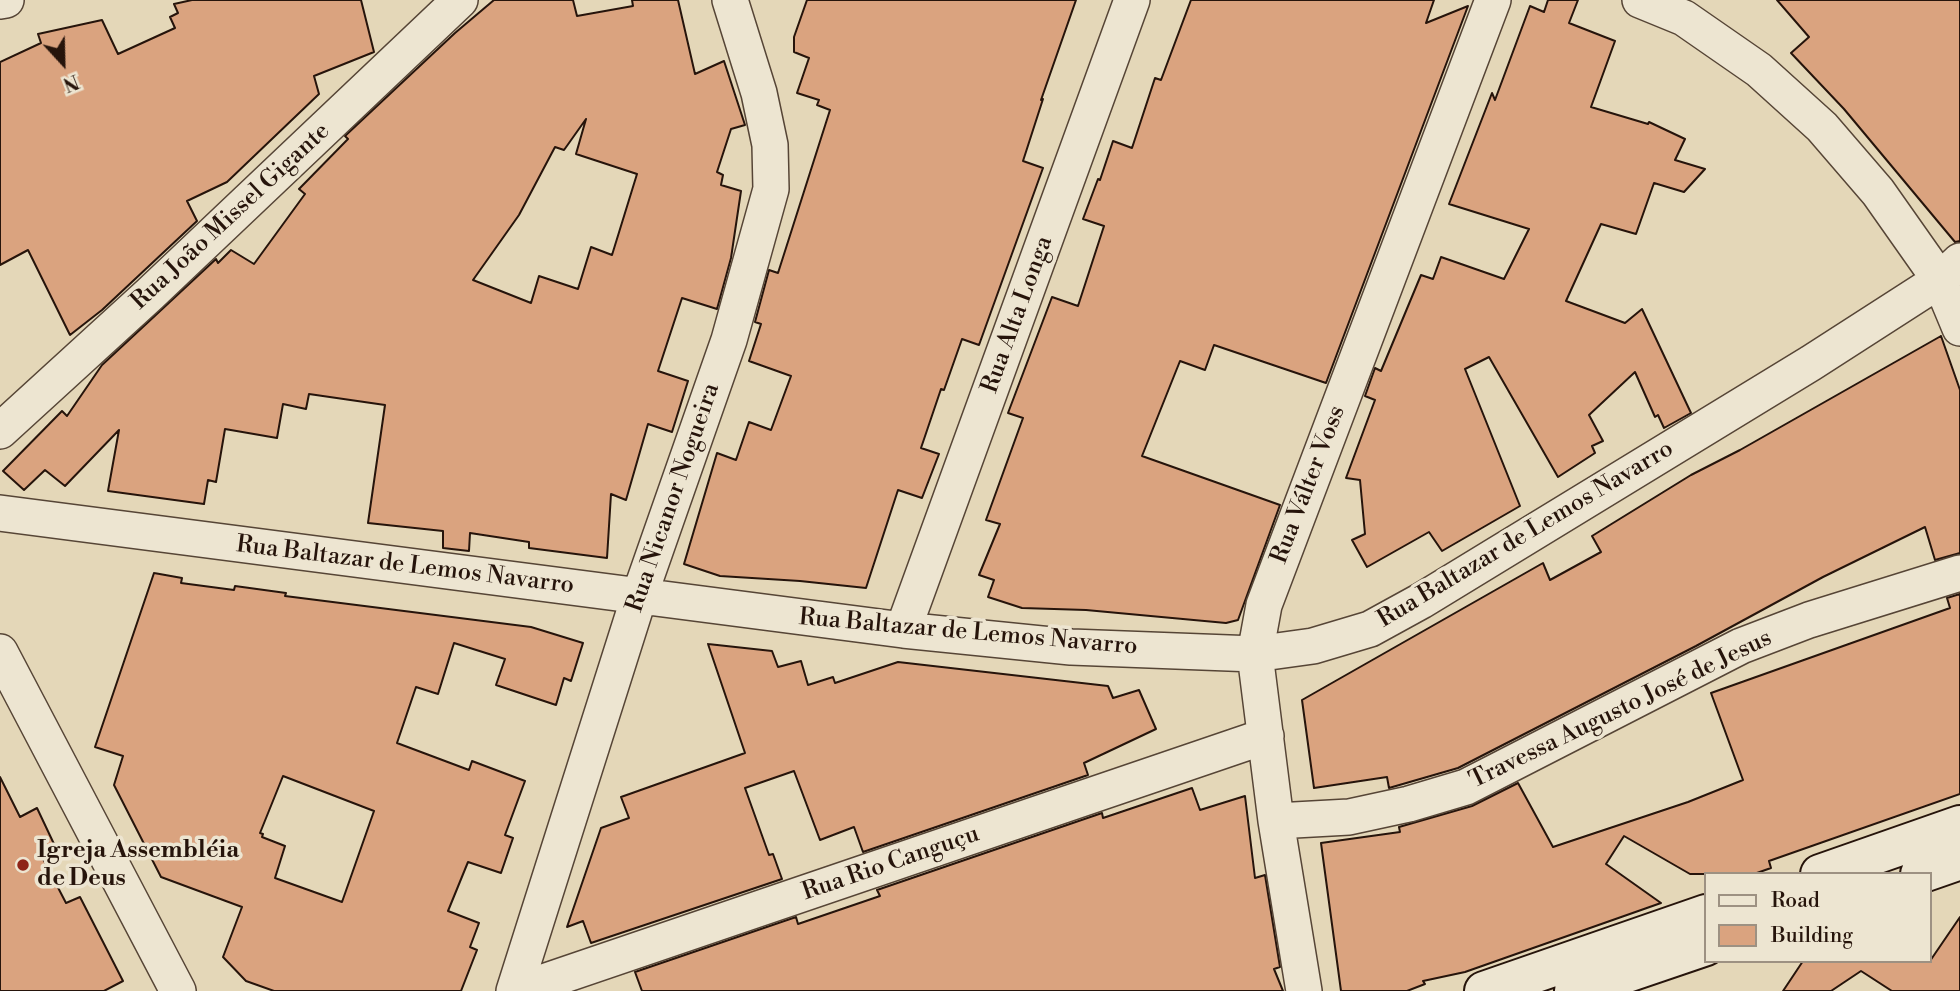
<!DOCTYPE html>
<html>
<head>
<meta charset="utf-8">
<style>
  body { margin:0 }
  #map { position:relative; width:1960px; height:991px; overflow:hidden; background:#e4d7b8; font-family:"Libre Bodoni",serif }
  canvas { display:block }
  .legend { position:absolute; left:1704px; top:872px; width:228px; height:91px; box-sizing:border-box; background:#ede5d1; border:2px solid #9d9182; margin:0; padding:9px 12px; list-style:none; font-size:21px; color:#26140b }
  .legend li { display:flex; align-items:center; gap:14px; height:35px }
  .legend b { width:35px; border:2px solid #9d9182 }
  .north { position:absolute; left:28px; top:28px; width:70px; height:70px; -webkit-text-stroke:5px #ede5d1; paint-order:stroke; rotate:158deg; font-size:19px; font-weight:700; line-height:28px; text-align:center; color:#26140b }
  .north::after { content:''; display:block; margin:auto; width:24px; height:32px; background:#26140b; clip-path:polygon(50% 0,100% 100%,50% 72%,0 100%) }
</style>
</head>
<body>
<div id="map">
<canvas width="1960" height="991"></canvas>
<ul class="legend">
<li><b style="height:9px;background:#ede5d1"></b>Road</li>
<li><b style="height:19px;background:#daa37f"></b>Building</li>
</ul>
<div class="north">N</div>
</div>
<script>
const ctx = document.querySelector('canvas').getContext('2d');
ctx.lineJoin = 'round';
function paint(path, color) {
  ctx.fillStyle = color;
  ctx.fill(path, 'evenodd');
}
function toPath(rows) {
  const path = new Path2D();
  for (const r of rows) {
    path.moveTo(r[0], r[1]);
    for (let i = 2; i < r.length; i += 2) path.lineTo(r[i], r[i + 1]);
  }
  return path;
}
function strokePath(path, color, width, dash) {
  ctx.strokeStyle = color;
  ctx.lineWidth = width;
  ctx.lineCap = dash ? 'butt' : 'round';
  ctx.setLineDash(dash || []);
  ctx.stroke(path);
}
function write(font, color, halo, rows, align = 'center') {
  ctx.font = font + ' "Libre Bodoni",serif';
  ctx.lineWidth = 7;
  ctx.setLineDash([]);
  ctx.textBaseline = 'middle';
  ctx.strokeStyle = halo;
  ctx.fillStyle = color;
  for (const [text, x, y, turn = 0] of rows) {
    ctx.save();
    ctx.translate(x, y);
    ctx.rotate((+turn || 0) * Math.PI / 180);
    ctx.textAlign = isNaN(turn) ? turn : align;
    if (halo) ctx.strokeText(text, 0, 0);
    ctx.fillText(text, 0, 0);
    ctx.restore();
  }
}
const building = toPath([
  [192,0,361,0,374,52,314,76,319,94,227,182,187,201,197,221,102,310,70,335,28,250,0,265,0,62,41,43,38,34,102,20,118,54,175,28,170,17,178,13,174,4,192,0],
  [494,0,573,0,577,16,633,6,632,0,678,0,695,74,724,61,745,125,731,129,717,172,723,175,721,185,741,191,731,258,717,309,682,298,658,371,688,381,672,432,648,424,626,500,611,494,607,558,529,548,529,542,470,533,469,551,443,548,443,531,368,523,385,405,309,394,306,409,283,404,277,438,225,429,216,482,208,480,204,504,108,491,119,430,65,486,45,470,24,490,3,471,62,411,67,416,102,365,216,259,218,263,231,250,254,264,305,194,299,189,348,139,345,136,455,33,494,0],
  [586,119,576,154,637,174,612,255,591,247,578,289,539,276,531,303,473,280,519,215,555,147,564,150,586,119],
  [807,0,1076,0,1041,100,1043,99,1023,161,1043,168,979,345,962,339,944,390,941,389,921,448,939,454,922,498,898,490,866,588,800,581,720,576,684,564,717,453,736,460,749,422,771,430,791,376,749,361,761,324,755,322,769,270,778,273,830,110,817,105,819,100,797,93,809,58,794,52,794,37,807,0],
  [1191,0,1434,0,1426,23,1468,6,1326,383,1214,345,1205,370,1180,361,1142,456,1280,505,1238,620,1226,623,1086,610,1022,608,988,597,994,580,979,575,1000,524,986,520,1023,418,1008,413,1052,297,1078,306,1104,226,1083,219,1098,179,1100,180,1113,141,1132,148,1155,78,1161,80,1191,0],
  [1548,0,1578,0,1569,23,1615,41,1591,107,1648,124,1649,122,1685,139,1675,160,1705,169,1684,192,1654,183,1636,234,1601,224,1566,301,1625,323,1642,309,1691,413,1664,428,1658,415,1655,417,1635,372,1589,415,1603,441,1592,446,1595,453,1558,477,1489,357,1465,369,1520,506,1442,551,1429,532,1367,567,1352,540,1365,534,1360,480,1346,478,1375,400,1365,396,1375,368,1381,371,1421,275,1433,279,1441,257,1504,279,1529,229,1449,204,1492,93,1495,100,1530,6,1544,12,1548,0],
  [1777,0,1960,0,1960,241,1955,242,1844,109,1791,53,1809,37,1777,0],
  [1941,336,1960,390,1960,553,1935,560,1925,527,1823,577,1696,646,1458,768,1389,788,1387,777,1314,788,1302,700,1543,563,1550,580,1601,552,1592,536,1691,475,1740,450,1941,336],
  [154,573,182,578,181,583,234,590,235,586,286,593,285,596,531,627,583,643,571,681,564,678,556,705,496,685,505,659,454,643,438,694,416,687,397,743,469,770,472,761,525,781,505,835,513,838,501,873,468,862,448,911,479,923,470,947,477,950,461,991,274,991,246,981,223,957,242,907,161,877,114,785,123,756,95,747,154,573],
  [283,776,374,811,342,902,275,878,285,846,262,837,263,834,260,833,283,776],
  [1960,594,1960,794,1769,861,1771,868,1754,874,1690,874,1624,836,1606,864,1661,903,1465,972,1423,981,1425,984,1407,991,1341,991,1321,843,1400,832,1399,827,1472,806,1518,783,1553,847,1688,802,1743,780,1711,693,1950,608,1947,598,1960,594],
  [708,644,772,651,778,667,801,661,808,685,833,677,835,683,898,662,1108,686,1113,698,1139,690,1156,729,1084,763,1088,775,863,852,854,827,820,840,794,771,745,788,769,855,773,854,782,879,591,943,583,921,567,927,601,828,629,818,621,797,745,753,708,644],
  [0,777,20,817,37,808,54,844,39,851,66,903,80,897,123,981,104,991,0,991,0,777],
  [1192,788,1200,810,1245,796,1255,878,1265,875,1280,967,1274,969,1283,991,642,991,635,972,796,917,798,924,880,896,877,890,1102,813,1103,818,1192,788],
  [1960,917,1960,991,1892,991,1861,971,1831,991,1783,991,1803,961,1930,961,1960,917]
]);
paint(building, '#daa37f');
strokePath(building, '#26140b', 2);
const minor = toPath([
  [1640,0,1684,18,1759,70,1822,127,1878,192,1940,280,1960,328],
  [0,1,6,0],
  [0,431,150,294,460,0],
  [0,513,903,630,1071,647,1255,654,1313,646,1370,629,1421,601,1811,363,1940,280,1960,261],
  [903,630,1132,0],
  [0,652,178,991],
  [1276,821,1349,817,1409,804,1466,787,1741,646,1809,620,1960,573],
  [514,991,639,597,729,340,771,189,770,145,759,93,730,0],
  [517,991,1266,736],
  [1304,991,1276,821,1255,654,1264,605,1493,0]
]);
const secondary = toPath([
  [1820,874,1960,825],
  [1920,874,1960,860],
  [1484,991,1706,914],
  [1574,991,1706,946]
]);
strokePath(minor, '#564536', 38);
strokePath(secondary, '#26140b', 42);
strokePath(minor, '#ede5d1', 35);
strokePath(secondary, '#ede5d1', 38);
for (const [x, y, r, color] of [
  [23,865,7,"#8f2418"]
]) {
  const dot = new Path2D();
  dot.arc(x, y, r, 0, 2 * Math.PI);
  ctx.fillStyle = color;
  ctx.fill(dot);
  strokePath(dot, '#ede5d1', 2.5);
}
write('24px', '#26140b', '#ede5d1', [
  ["Rua João Missel Gigante",231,217,-43],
  ["Rua Alta Longa",1018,315,-70],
  ["Rua Válter Voss",1309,485,-69],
  ["Rua Nicanor Nogueira",674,498,-71],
  ["Rua Baltazar de Lemos Navarro",1526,535,-31],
  ["Rua Baltazar de Lemos Navarro",405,566,7],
  ["Rua Baltazar de Lemos Navarro",968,633,5],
  ["Travessa Augusto José de Jesus",1621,710,-26],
  ["Rua Rio Canguçu",891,864,-19]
]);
write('bold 24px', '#26140b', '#ede5d1', [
  ["Igreja Assembléia",37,851],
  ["de Deus",37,879]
], 'left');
</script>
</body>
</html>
